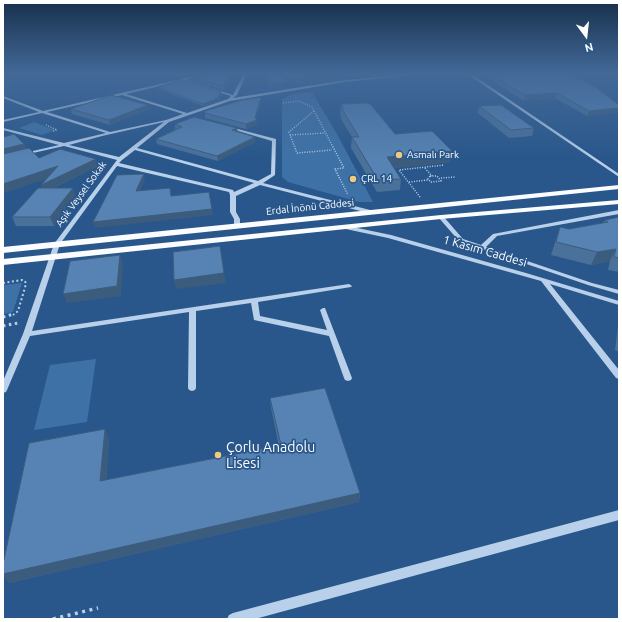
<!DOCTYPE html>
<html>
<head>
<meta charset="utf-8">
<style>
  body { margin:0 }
  #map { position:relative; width:622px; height:622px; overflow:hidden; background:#29578b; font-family:Ubuntu,sans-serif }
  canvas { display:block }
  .frame { position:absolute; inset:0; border:4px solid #fff; pointer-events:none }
  .north { position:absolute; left:566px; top:16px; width:40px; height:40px; -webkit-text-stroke:3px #29578b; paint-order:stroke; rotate:165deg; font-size:11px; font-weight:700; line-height:16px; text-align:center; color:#fff }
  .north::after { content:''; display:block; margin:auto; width:14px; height:18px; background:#fff; clip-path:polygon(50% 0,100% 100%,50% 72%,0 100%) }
</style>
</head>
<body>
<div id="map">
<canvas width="622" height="622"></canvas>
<div class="frame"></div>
<div class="north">N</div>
</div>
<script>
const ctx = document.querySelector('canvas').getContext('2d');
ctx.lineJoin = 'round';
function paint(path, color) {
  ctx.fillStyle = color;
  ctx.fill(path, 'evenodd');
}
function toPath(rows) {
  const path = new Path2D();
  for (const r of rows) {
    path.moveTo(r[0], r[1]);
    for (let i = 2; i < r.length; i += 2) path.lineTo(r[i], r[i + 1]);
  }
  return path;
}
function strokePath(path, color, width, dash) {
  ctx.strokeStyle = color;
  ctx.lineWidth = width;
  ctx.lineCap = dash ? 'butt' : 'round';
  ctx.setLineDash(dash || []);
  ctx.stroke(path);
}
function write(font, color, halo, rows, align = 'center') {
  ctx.font = font + ' Ubuntu,sans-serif';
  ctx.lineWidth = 3.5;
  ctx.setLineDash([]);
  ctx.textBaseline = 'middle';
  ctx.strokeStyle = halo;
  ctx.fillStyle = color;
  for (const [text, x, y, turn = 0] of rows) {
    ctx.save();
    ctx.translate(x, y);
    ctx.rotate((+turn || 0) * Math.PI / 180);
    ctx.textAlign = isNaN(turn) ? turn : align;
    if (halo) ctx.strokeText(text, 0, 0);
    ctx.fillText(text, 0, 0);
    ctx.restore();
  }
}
paint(toPath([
  [312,92,337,134,373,202,359,202,288,182,282,177,282,99,293,94],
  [34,122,55,130,42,135,19,128],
  [22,283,13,312,3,314,3,285],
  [96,359,87,422,34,430,50,365]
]), '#3e72a7');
strokePath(toPath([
  [283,103,299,101,312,107,344,168,335,169,348,195],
  [314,111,289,132,297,153,332,150],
  [46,125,57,130,53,131],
  [290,135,325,133],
  [425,168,432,176],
  [430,176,437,176,441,181,431,182,428,179,430,176],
  [441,178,455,177],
  [409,182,428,180],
  [420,197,399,170,444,165]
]), '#b8d0e9', 1.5, [1, 1.5]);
strokePath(toPath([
  [3,283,22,280,25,281,26,284,18,311,13,315]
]), '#b8d0e9', 2, [2, 2.5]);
strokePath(toPath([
  [3,317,14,314],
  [3,326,18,323]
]), '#b8d0e9', 3, [2.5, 3.5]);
strokePath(toPath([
  [53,619,98,608]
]), '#b8d0e9', 3.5, [3, 4.5]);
paint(toPath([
  [208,73,213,73,185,80,233,95,244,73,247,73,237,95,233,98,345,80,421,73,431,73,345,82,230,101,169,122,137,148,258,181,271,174,272,141,228,128,230,127,276,139,275,175,263,183,374,211,375,212,372,214,260,185,236,196,236,212,240,219,240,226,237,228,234,226,234,219,230,212,230,195,229,192,117,166,60,244,32,331,349,284,352,286,351,287,258,302,260,316,327,330,320,310,323,308,325,308,352,378,351,380,348,381,345,380,344,378,329,336,254,320,251,303,196,311,196,388,195,390,192,391,189,390,188,388,189,312,30,336,7,390,6,392,3,393,3,381,23,334,54,244,117,160,64,146,24,155,24,153,59,145,3,130,3,128,64,143,106,133,42,113,3,122,3,120,39,112,3,98,3,96,43,111,208,73],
  [181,81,231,96,228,99,187,113,126,94,181,81],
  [122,95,183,114,166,120,110,132,47,112,122,95],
  [164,122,119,157,69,145,102,136,164,122],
  [135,150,254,183,234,192,233,190,119,163,122,160,135,150],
  [466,73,470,73,619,174,619,177,466,73],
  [619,210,619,214,497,236,486,247,592,283,619,290,619,294,588,285,459,241,438,217,439,216,443,216,463,239,481,245,493,234,619,210],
  [343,225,391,235,526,273,619,301,619,305,550,284,619,370,619,379,616,378,541,281,388,238,341,228,341,226,343,225],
  [619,510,619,520,255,619,227,619,229,615,233,613,619,510]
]), '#b8d0e9');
paint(toPath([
  [619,185,619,189,3,253,3,247,619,185],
  [619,200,619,204,441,219,3,265,3,259,441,215,619,200]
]), '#fafcfe');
paint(toPath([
  [261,73,387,73,331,77,331,80,287,83,287,87,271,88],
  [480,73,567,73,619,105,587,116,555,98,524,101],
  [233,74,224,91,191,80,190,76],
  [158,87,221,92,222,95,219,101,203,106,158,89],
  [261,97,261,102,256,119,257,125,246,129,205,118,205,113],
  [341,104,395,134,452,151,450,162,394,168,401,179,400,190,377,192,351,148,352,137,341,119,341,116,340,114],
  [479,106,534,128,532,136,509,138,478,113],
  [71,109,149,109,110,125,72,114],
  [175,124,238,132,255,142,218,161,157,144,156,139,176,129,175,129],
  [3,136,24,144,26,149,39,158,98,166,54,188,76,197,54,226,16,226,12,217,42,188,41,185,47,178,3,193],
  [619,217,619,272,608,270,610,261,591,265,551,255,560,227,569,229,603,223,605,220],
  [619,325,619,352,615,350,618,326],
  [270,398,360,493,359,502,9,583,109,439,106,480,279,446,271,408]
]), '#4a719a');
paint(toPath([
  [231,73,232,73,233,74,224,91,223,86],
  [329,73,387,73,331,77,331,80,287,83,287,87,271,88,271,83,284,78],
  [221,92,222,95,219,101,203,106,203,104],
  [557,93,555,98,524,101,525,95],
  [261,97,261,102,256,120,257,120,257,125,246,129,246,124,255,118],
  [148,105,149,109,110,125,109,120],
  [619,108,619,113,587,116,589,111],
  [237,128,238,133,232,130],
  [255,137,255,142,218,161,217,156],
  [24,144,27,151,3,157,3,149],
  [452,151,450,162,386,169,387,157],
  [96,159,98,166,44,193,41,185],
  [58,166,61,174,3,193,3,184],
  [144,174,145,180,138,197,136,191],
  [73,188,76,197,54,226,50,217],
  [212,209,213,215,95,228,93,222],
  [616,249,610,261,591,265,597,252],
  [120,255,123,264,121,296,67,303,63,294],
  [224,273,226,283,176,289,174,280],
  [105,429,109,439,105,491,100,481],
  [360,493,359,502,9,583,3,576,3,574]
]), '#3c5c7d');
const building = toPath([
  [202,73,231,73,223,86,190,76,202,73],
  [264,73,329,73,331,75,284,78,287,82,271,83,264,73],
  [489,73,567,73,594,86,619,105,619,108,589,111,557,93,525,95,489,73],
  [181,80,221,92,218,98,203,104,158,87,181,80],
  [111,95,148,105,109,120,71,109,111,95],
  [261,97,255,118,257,120,246,124,205,113,205,111,242,100,261,97],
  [368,103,372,106,395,134,432,131,452,151,387,157,401,179,378,180,352,137,359,137,342,109,343,109,341,104,368,103],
  [501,105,534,128,511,130,479,106,501,105],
  [194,117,237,128,232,130,255,137,217,156,156,139,182,127,175,124,194,117],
  [14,134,24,144,3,149,3,136,4,137,14,134],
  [29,148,39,158,60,149,96,159,41,185,58,166,3,184,3,154,29,148],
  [144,174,136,191,170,188,171,196,209,192,212,209,93,222,117,175,144,174],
  [38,188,73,188,50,217,12,217,38,188],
  [619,217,619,258,614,257,616,249,597,252,556,242,560,227,569,229,608,222,605,220,619,217],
  [220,246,224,273,174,280,173,252,220,246],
  [120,255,117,286,63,294,70,261,120,255],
  [325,388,360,493,3,574,3,564,29,443,105,429,100,481,281,445,270,398,325,388]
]);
paint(building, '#5683b3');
strokePath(building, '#3c5c7d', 1);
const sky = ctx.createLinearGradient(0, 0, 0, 160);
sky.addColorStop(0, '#17304c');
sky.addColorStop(0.46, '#436998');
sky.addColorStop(1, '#43699800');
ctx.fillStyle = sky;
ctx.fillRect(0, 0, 622, 160);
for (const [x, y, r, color] of [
  [399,155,4,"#f0cb7f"],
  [353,179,4,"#f0cb7f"],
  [218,455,4,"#f0cb7f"]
]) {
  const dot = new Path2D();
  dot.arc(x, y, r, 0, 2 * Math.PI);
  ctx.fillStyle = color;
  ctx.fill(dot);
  strokePath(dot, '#29578b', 1.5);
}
write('10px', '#fff', '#29578b', [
  ["Asmalı Park",407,155],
  ["ÇRL 14",361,179]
], 'left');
write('10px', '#fff', '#29578b', [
  ["Aşık Veysel Sokak",81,194,-54],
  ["Erdal İnönü Caddesi",310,207,-6]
]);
write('12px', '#fff', '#29578b', [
  ["1 Kasım Caddesi",485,251,16]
]);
write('14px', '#fff', '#29578b', [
  ["Çorlu Anadolu",226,447],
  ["Lisesi",226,463]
], 'left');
</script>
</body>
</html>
